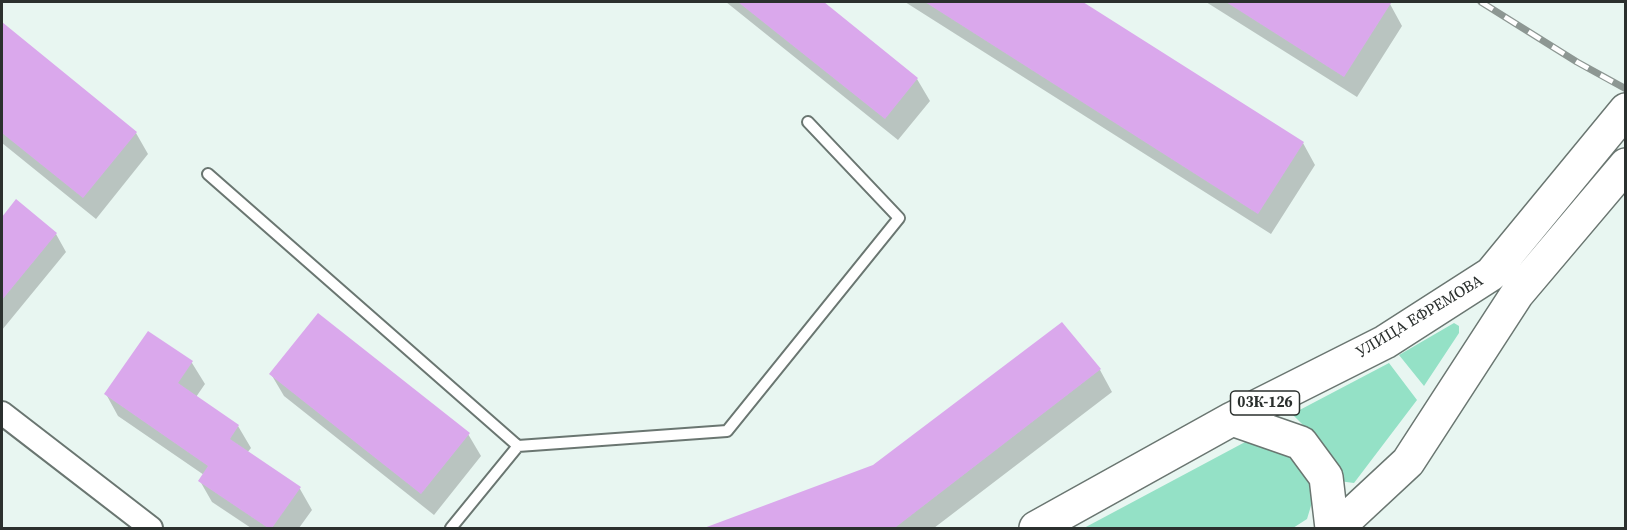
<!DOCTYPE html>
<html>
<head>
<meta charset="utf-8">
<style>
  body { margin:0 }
  #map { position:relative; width:1627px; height:530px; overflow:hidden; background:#e8f6f1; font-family:"Source Serif 4",serif }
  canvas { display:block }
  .frame { position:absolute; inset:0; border:3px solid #2b302e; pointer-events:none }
</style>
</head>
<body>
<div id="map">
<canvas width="1627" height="530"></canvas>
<div class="frame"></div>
</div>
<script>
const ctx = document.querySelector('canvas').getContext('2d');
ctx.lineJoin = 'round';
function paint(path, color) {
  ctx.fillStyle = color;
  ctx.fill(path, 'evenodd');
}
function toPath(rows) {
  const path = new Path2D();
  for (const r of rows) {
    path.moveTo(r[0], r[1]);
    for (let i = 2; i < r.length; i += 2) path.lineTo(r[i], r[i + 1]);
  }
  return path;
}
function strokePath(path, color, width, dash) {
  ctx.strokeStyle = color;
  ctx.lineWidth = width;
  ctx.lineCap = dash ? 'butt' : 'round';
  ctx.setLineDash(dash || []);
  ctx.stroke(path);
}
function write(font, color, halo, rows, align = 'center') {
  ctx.font = font + ' "Source Serif 4",serif';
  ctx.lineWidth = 4.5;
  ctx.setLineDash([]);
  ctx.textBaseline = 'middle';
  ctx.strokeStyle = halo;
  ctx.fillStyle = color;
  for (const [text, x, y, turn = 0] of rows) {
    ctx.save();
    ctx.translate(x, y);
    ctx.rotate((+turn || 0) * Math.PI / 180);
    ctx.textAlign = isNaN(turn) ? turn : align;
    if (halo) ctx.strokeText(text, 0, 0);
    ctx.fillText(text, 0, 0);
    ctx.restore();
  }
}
paint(toPath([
  [1454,323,1459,326,1459,333,1424,386,1399,355],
  [1389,363,1417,400,1354,483,1339,481,1309,431,1292,414],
  [1247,441,1295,456,1312,482,1313,499,1307,519,1293,528,1084,528]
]), '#94e1c6');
paint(toPath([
  [726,2,821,2,917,79,930,101,898,140],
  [905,2,1080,2,1303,143,1315,165,1271,234],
  [1206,2,1385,2,1390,4,1402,26,1357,97],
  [2,24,136,133,148,154,96,219,2,143],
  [17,201,56,234,66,252,2,330,2,220],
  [1062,324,1100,370,1112,392,934,528,707,528,874,466],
  [149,333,192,363,205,384,196,397,238,426,251,448,247,453,300,489,312,510,299,528,251,528,212,502,200,481,204,475,118,416,106,394],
  [271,374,468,434,481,456,434,515,284,396]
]), '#0003');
paint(toPath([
  [738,2,824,2,918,78,885,119],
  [925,2,1083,2,1304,142,1258,214],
  [1226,2,1388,2,1391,3,1344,77],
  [2,22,137,132,83,198,2,133],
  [16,199,57,233,2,300,2,217],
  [318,313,470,433,421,494,269,374],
  [1062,322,1101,369,896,527,891,528,704,528,873,465],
  [148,331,193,361,178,383,239,425,230,439,301,487,272,528,268,528,198,481,208,466,104,394]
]), '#daa8ec');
const lane = toPath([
  [208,174,518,446,727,431,899,218,808,122],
  [451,528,518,446]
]);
const street = toPath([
  [2,413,151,528]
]);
const primary = toPath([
  [1232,419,1301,443,1326,477,1332,528],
  [1036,528,1232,419,1385,342,1491,274,1626,110],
  [1337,528,1408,462,1517,294,1626,165]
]);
strokePath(lane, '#6a7671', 14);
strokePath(street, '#6a7671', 26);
strokePath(primary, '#6a7671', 36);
strokePath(lane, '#fff', 10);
strokePath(street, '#fff', 22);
strokePath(primary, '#fff', 33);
const rail = toPath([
  [1481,2,1577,62,1626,89]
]);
strokePath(rail, '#8d9793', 7);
strokePath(rail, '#fff', 4.5, [14]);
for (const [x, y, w] of [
  [1265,403,69]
]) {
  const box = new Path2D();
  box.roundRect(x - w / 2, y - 12, w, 24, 4.5);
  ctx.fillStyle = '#fff';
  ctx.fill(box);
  strokePath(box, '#2b302e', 1.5);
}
write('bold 15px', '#2b302e', null, [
  ["03К-126",1265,403]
]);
write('16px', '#2b302e', '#fff', [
  ["УЛИЦА ЕФРЕМОВА",1420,317,-31]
]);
</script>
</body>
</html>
